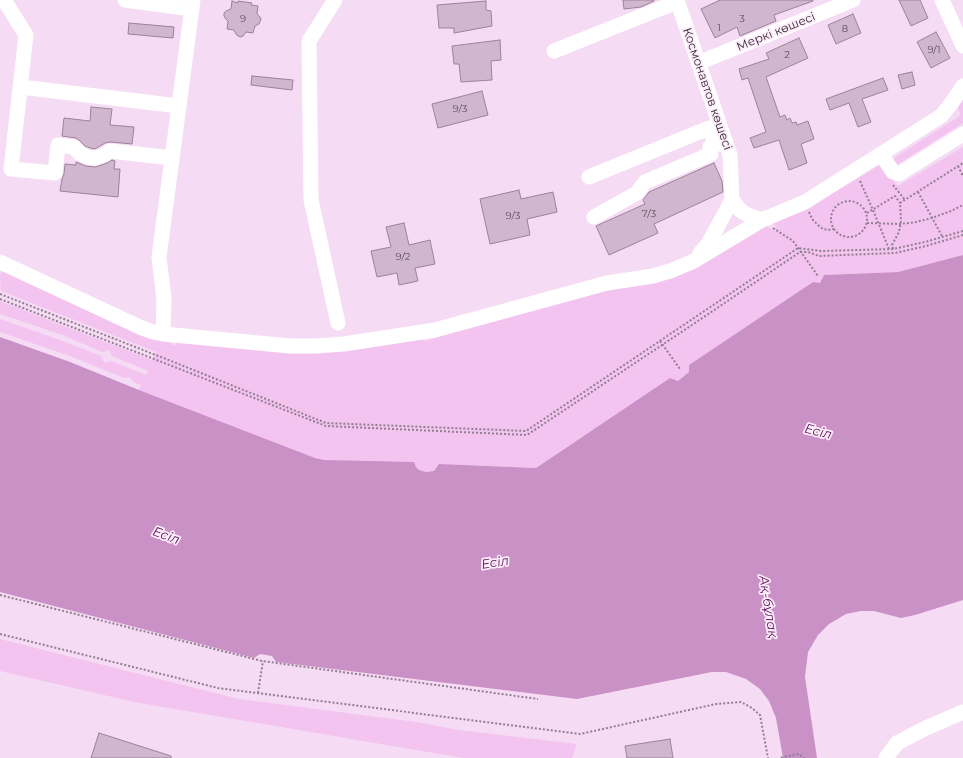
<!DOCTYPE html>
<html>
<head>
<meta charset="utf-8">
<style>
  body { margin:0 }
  canvas { display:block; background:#f6dbf4 }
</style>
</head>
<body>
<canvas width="963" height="758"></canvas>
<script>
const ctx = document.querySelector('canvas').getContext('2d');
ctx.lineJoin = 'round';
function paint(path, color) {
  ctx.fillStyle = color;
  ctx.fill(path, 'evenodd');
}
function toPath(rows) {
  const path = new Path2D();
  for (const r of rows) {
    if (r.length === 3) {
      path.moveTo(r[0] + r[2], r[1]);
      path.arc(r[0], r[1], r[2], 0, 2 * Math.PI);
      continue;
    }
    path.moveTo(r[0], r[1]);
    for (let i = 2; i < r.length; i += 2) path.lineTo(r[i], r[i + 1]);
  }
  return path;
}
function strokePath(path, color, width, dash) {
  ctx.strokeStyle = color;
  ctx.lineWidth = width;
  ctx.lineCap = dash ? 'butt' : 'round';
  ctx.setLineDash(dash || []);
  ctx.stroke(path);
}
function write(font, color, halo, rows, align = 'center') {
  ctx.font = font + ' Montserrat,sans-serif';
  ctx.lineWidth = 3.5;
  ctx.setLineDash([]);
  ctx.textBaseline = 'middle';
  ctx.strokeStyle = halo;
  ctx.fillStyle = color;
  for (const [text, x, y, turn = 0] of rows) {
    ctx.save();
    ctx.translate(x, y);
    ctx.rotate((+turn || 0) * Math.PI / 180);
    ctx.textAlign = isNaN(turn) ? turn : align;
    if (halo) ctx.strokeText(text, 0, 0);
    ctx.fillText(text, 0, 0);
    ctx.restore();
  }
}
paint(toPath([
  [963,98,963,123,895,166,891,160,961,115,957,106],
  [963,147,963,255,898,272,824,275,820,283,813,282,689,365,689,372,678,381,670,378,536,468,439,464,434,471,426,472,419,470,416,467,324,460,315,458,139,390,141,385,133,382,130,377,124,378,67,355,0,332,0,319,60,340,101,356,105,363,111,361,146,375,148,371,112,356,109,350,102,352,65,336,0,314,0,301,152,360,156,352,1,291,0,276,3,268,172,340,171,344,176,345,178,340,422,339,424,341,439,337,444,330,688,269,767,226,772,229,777,227,771,223,798,211,802,212,880,165,898,186],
  [0,639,239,699,416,722,459,730,577,744,572,758,463,758,134,702,0,671]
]), '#f4c4f1');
paint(toPath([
  [963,255,963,600,915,615,901,618,874,611,861,611,846,614,829,624,818,635,808,652,805,677,817,758,783,758,776,718,769,701,760,689,746,679,726,672,712,672,577,699,276,662,272,656,260,654,254,658,0,592,0,337,70,362,139,390,315,458,324,460,414,462,416,467,419,470,426,472,434,471,439,464,536,468,670,378,678,381,689,372,689,365,813,282,820,283,824,275,898,272]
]), '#ca91c7');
const building = toPath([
  [623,0,654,0,654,1,641,7,624,9,623,0],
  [720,0,813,0,813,1,774,15,776,21,740,36,737,27,715,38,701,9,720,0],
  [899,0,920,0,928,18,911,26,899,0],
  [232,1,238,3,238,1,252,3,251,5,258,6,257,14,260,17,261,19,259,24,255,26,253,33,246,32,243,36,241,37,238,36,236,34,234,30,227,29,228,21,225,18,224,16,224,13,226,11,231,9,232,1],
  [486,1,486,10,491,11,492,26,454,33,454,28,439,28,437,5,486,1],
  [853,14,861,33,836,44,828,25,853,14],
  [129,23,174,27,173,38,128,34,129,23],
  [936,32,950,58,931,68,917,42,936,32],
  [799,38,808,58,766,77,780,117,785,115,787,120,790,118,792,123,796,122,797,125,808,121,814,139,801,144,807,163,789,170,779,140,754,148,750,138,766,132,748,78,742,80,739,69,769,59,766,53,799,38],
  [500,40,501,60,491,61,492,80,461,82,459,64,454,64,452,46,500,40],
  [912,72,915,85,902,89,898,75,912,72],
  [252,76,293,80,292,90,251,85,252,76],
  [883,78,888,90,862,99,871,122,858,127,849,103,830,110,826,99,883,78],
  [482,91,488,115,438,128,432,104,482,91],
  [91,107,112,109,110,125,134,127,132,144,110,142,105,143,95,149,90,148,85,146,80,141,76,138,62,136,64,118,90,121,91,107],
  [112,160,115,161,114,169,120,169,118,197,60,191,62,179,64,174,65,164,76,165,76,162,86,166,95,167,107,163,112,160],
  [714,163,722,181,723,192,654,224,658,233,609,255,596,226,645,204,643,200,649,192,714,163],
  [519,190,521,199,553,192,557,212,527,219,530,235,490,244,480,199,519,190],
  [404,223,409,245,430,240,435,264,415,268,418,281,399,285,397,273,377,277,371,251,391,247,386,227,404,223],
  [99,733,171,756,171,758,91,758,99,733],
  [670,739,673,758,627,758,625,746,670,739]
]);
paint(building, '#d0b6ce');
strokePath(building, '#9b8399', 1);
strokePath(toPath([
  [958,166,963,176],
  [860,181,873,210,889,249],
  [893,185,905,200],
  [918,192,942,236],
  [849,219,18],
  [809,212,812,219,818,225,823,229,828,230,834,229],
  [867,213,895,196,900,203],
  [867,223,900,224,916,222,932,218,951,211,963,205],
  [773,228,793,241,818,276],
  [893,249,892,245,899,232,901,221,900,203,963,163],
  [0,294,166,359,326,423,526,431,798,248,821,251,893,249,925,242,963,231],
  [0,299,326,426,527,435,692,325,800,252,808,252,819,256,895,253,926,246,963,235],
  [660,341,680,369],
  [0,595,262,661,538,699],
  [0,634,218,688,580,734,716,704,741,702,752,708,760,715,768,758],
  [258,693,263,661],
  [781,758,783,757,799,754,804,758]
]), '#917f90', 2, [2, 2]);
strokePath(toPath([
  [4,0,26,35,11,169,55,173,58,145,74,147,79,153,87,157,96,158,104,155,110,151,172,158],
  [125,0,192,9],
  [335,0,309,41,311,200,338,323],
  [677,0,730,155,732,200,708,244,700,253],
  [942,0,963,46],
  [554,51,677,2],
  [698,63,853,0],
  [21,87,179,106],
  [881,154,893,172,899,174,963,134],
  [589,177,709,128,716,144],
  [732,200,741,211,748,215,762,220],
  [594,217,637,193,645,182,711,154,710,147,725,141],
  [0,262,142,328,153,332,163,334,290,346,316,346,344,344,435,330,607,283,653,276,670,271,692,262,762,220,805,202,941,116,951,104,963,86],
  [163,334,164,299,159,257,193,0],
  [886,758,897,743,926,728,963,712]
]), '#fff', 15);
write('10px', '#5d4f5d', null, [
  ["9",243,19],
  ["3",742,19],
  ["1",719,28],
  ["8",845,29],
  ["9/1",934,50],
  ["2",787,55],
  ["9/3",460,109],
  ["7/3",649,214],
  ["9/3",513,216],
  ["9/2",403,257]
]);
write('12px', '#372d37', '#fdedfb', [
  ["Меркі көшесі",776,32,-22],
  ["Космонавтов көшесі",707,89,71]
]);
write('italic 13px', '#5a1659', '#fdedfb', [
  ["Есіл",818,432,14],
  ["Есіл",166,536,20],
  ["Есіл",495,563,-9],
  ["Ақ-бұлақ",768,607,81]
]);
</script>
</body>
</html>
